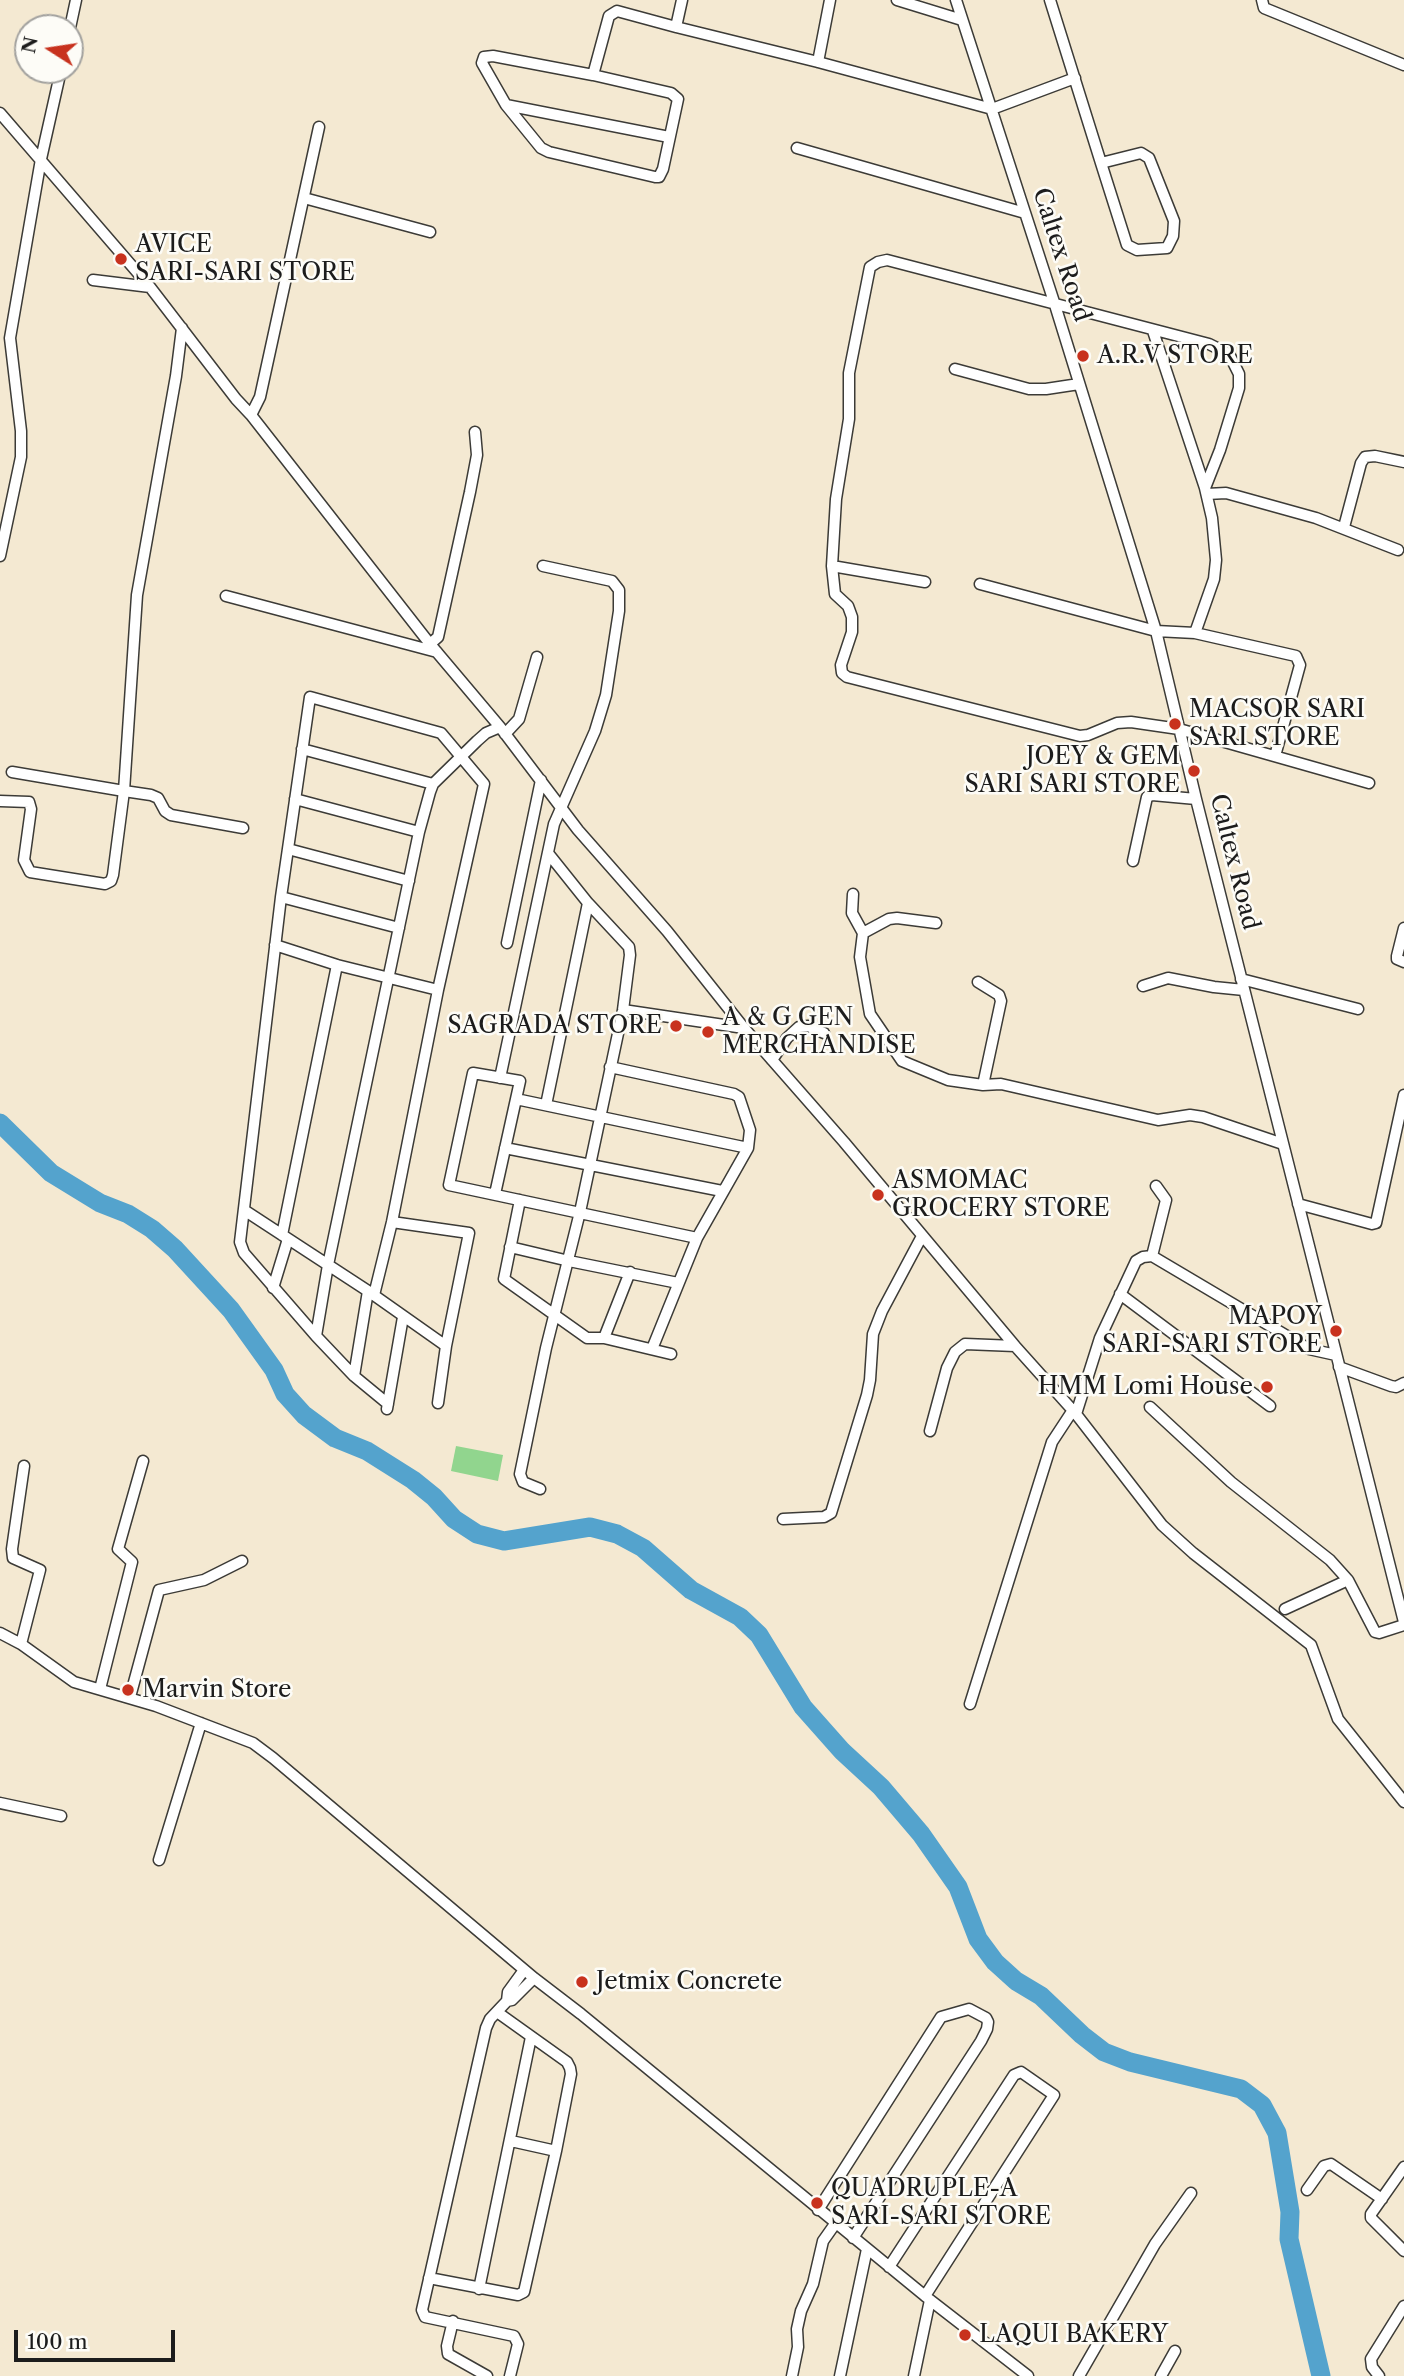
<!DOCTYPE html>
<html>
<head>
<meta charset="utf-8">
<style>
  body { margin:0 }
  #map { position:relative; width:1404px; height:2376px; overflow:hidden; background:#f4e9d2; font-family:"Libre Caslon Text",serif }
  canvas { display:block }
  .north { position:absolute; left:14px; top:14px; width:70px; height:70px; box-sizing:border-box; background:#fdfcf7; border:2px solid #a3a29f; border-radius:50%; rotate:282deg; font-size:19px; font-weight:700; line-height:28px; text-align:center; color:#1c1c1c }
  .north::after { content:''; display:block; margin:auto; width:24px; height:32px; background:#c8321e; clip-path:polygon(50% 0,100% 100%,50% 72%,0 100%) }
  .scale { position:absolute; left:14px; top:2330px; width:161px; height:32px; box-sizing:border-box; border:4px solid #1c1c1c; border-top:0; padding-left:9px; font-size:21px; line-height:24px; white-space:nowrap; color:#1c1c1c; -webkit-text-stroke:5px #fdfcf7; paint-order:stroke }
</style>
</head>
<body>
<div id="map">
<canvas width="1404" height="2376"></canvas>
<div class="north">N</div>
<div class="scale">100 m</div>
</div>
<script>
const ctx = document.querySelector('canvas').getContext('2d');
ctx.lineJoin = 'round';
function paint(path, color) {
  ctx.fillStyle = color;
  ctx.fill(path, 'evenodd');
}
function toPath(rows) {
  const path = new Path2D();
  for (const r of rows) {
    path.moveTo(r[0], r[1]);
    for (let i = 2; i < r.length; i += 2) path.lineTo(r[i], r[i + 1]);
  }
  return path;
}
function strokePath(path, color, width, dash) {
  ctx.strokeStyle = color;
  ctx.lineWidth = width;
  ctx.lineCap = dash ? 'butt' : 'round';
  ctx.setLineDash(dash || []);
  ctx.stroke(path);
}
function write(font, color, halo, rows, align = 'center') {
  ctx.font = font + ' "Libre Caslon Text",serif';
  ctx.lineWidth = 5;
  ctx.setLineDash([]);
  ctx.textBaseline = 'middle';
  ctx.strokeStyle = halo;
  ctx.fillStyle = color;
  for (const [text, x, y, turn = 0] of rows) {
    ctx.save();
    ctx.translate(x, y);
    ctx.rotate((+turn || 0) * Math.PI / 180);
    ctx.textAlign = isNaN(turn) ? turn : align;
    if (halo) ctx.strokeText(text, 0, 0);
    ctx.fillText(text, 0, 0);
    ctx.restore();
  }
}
paint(toPath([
  [456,1446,503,1455,498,1481,451,1471]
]), '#91d58e');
strokePath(toPath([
  [0,1123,51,1173,100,1203,128,1214,152,1229,175,1249,231,1310,274,1370,285,1394,304,1415,335,1438,367,1451,413,1480,434,1497,454,1519,477,1534,504,1541,590,1527,617,1534,643,1548,691,1590,740,1617,759,1635,803,1707,842,1751,881,1787,921,1834,958,1887,978,1939,995,1962,1016,1981,1041,1996,1082,2035,1104,2052,1130,2062,1241,2089,1262,2105,1277,2133,1290,2212,1289,2239,1321,2376]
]), '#54a3cd', 19);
const minor = toPath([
  [897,0,962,20],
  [956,0,1055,305,1156,631,1196,799,1404,1622],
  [1050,0,1101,163,1127,245,1137,250,1167,248,1173,236,1174,221,1149,158,1141,153,1101,163],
  [1262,0,1264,8,1404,65],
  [676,27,818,62,992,109,1075,78],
  [70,28,76,0],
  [818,62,830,0],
  [593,75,609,16,617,11,676,27,682,0],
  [506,105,541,148,549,152,655,177,659,177,663,169,678,99,671,93,593,75,493,56,484,57,482,63,506,105,669,137],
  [0,113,150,287,236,399,251,415,430,644,500,727,578,830,667,931,744,1028,844,1142,1015,1346,1076,1414,1162,1525,1193,1553,1311,1645,1338,1719,1404,1802],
  [797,148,1025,213],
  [304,198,430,232],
  [93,280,150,287],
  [1153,331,1205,488,1212,518,1216,560,1214,579,1195,633],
  [955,369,1029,389,1046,389,1079,384],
  [251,415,260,397,319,127],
  [1207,494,1226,493,1316,518,1398,550],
  [1344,527,1361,463,1365,457,1375,456,1404,462],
  [0,556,21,457,21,431,10,338,41,159,61,70],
  [832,566,835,594,848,606,852,617,852,632,841,665,842,673,847,677,1080,736,1088,735,1117,723,1131,722,1179,729,1369,783],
  [925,582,832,566,836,499,849,419,849,373,870,267,878,262,887,260,1209,344,1229,354,1239,374,1239,388,1220,450,1205,488],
  [980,584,1156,631,1195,633,1296,656,1300,665,1275,756],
  [226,596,437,652],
  [430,644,438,637,470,492,477,455,475,432],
  [505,734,519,719,537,657],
  [302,749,433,784],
  [12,772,124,791,137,595,176,376,182,328],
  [295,799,419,832],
  [0,801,29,802,31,809,24,860,30,872,105,884,111,881,113,875,124,791,151,795,158,798,165,811,171,815,243,828],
  [288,849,409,881],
  [1133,861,1147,797,1152,795,1196,799],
  [853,894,852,913,863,933,860,957,870,1014,902,1061,948,1080,983,1085,1001,1084,1158,1120,1190,1115,1203,1117,1283,1144],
  [281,897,399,928],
  [1404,928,1397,956,1397,959,1404,962],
  [863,933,889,919,897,918,936,923],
  [507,943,541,780],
  [275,945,337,965,438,990],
  [1241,979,1358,1009],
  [978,982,999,995,1001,1001,983,1085],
  [1143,986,1168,978,1214,987,1244,990],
  [623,1010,744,1028],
  [772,1060,787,1038,799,1027,808,1026,824,1033],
  [610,1067,734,1094,739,1097,750,1130,748,1148,697,1238,652,1349],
  [500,1078,554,824,595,731,606,695,619,611,619,590,612,581,543,566],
  [516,1099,748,1148],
  [546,1105,588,903],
  [505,1148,722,1191],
  [495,1194,520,1081,473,1073,449,1185,697,1238],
  [520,1200,504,1279,587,1338,604,1338,671,1354],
  [1298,1204,1372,1224,1376,1223,1404,1095],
  [244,1210,368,1291,446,1346],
  [392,1222,469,1233,446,1346,438,1403],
  [282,1235,337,965],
  [510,1247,569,1261,678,1283],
  [1152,1256,1166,1200,1156,1186],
  [273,1288,288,1239],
  [1120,1294,1270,1406],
  [374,1295,392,1222,438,990,484,784,441,733,310,697,281,897,240,1242,244,1253,316,1336,354,1376,388,1404],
  [316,1336,328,1265,419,832,430,792,433,784,477,741,486,733,500,727],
  [604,1338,630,1272],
  [1339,1367,1391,1386,1396,1387,1404,1383],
  [354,1376,368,1291],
  [1150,1407,1231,1482,1330,1560,1348,1580,1375,1632,1379,1633,1404,1625],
  [387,1409,403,1317],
  [1076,1414,1100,1338,1136,1261,1143,1257,1152,1256,1309,1349,1336,1355],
  [930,1431,947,1368,955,1352,965,1344,1015,1346],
  [540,1489,523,1482,520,1474,546,1348,580,1212,623,1010,630,955,629,947,588,903,548,853],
  [783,1519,824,1517,831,1513,867,1395,870,1380,873,1334,882,1311,922,1236],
  [1285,1609,1348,1580],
  [0,1633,21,1644,74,1682,156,1706,253,1743,273,1758,534,1978,581,2014,930,2300,1028,2376],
  [21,1644,40,1570,13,1558,12,1549,24,1466],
  [100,1689,132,1562,118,1549,143,1461],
  [130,1697,159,1590,204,1580,242,1561],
  [970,1704,1052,1442,1073,1410],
  [0,1803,61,1816],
  [159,1860,201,1723],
  [507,2001,512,2000,534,1978],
  [511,2141,556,2151],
  [1404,2167,1371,2214,1371,2218,1404,2251],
  [1307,2190,1324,2166,1331,2164,1382,2199],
  [818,2210,941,2017,969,2009,986,2018,988,2022,987,2029,981,2041,853,2238],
  [889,2267,1014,2075,1021,2072,1054,2095,925,2296],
  [429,2278,518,2295,524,2292,556,2151,571,2074,570,2068,567,2062,497,2012],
  [479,2289,531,2037],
  [453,2321,447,2346,448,2354,487,2376],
  [510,2376,518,2344,514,2336,425,2317,422,2310,486,2028,490,2019,507,2001,508,1992,524,1970],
  [792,2376,798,2347,797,2329,801,2311,813,2284,823,2241,835,2224],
  [840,2376,867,2249],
  [914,2376,930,2300],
  [1079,2376,1155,2244,1191,2193],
  [1161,2376,1175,2351],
  [1379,2376,1372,2367,1371,2359,1404,2306]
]);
strokePath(minor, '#3c3b37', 13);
strokePath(minor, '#fff', 10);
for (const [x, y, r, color] of [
  [121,259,7,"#c8321e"],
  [1083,356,7,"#c8321e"],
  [1175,724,7,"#c8321e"],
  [1194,771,7,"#c8321e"],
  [676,1026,7,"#c8321e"],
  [708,1032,7,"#c8321e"],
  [878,1195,7,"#c8321e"],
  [1336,1331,7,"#c8321e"],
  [1267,1387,7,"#c8321e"],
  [128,1690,7,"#c8321e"],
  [582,1982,7,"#c8321e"],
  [817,2203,7,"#c8321e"],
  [965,2335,7,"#c8321e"]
]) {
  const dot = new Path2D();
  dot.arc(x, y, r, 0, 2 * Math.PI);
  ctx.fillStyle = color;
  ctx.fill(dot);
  strokePath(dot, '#fdfcf7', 2.5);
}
write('24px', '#1c1c1c', '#fdfcf7', [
  ["AVICE",135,245],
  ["SARI-SARI STORE",135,273],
  ["A.R.V STORE",1097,356],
  ["MACSOR SARI",1189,710],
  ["SARI STORE",1189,738],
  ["JOEY & GEM",1180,757,"right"],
  ["SARI SARI STORE",1180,785,"right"],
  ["A & G GEN",722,1018],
  ["MERCHANDISE",722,1046],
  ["SAGRADA STORE",662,1026,"right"],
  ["ASMOMAC",892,1181],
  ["GROCERY STORE",892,1209],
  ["MAPOY",1322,1317,"right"],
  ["SARI-SARI STORE",1322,1345,"right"],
  ["HMM Lomi House",1253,1387,"right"],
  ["Marvin Store",142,1690],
  ["Jetmix Concrete",596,1982],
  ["QUADRUPLE-A",831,2189],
  ["SARI-SARI STORE",831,2217],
  ["LAQUI BAKERY",979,2335]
], 'left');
write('24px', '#1c1c1c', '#fdfcf7', [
  ["Caltex Road",1061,255,72],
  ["Caltex Road",1234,862,76]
]);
</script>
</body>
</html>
